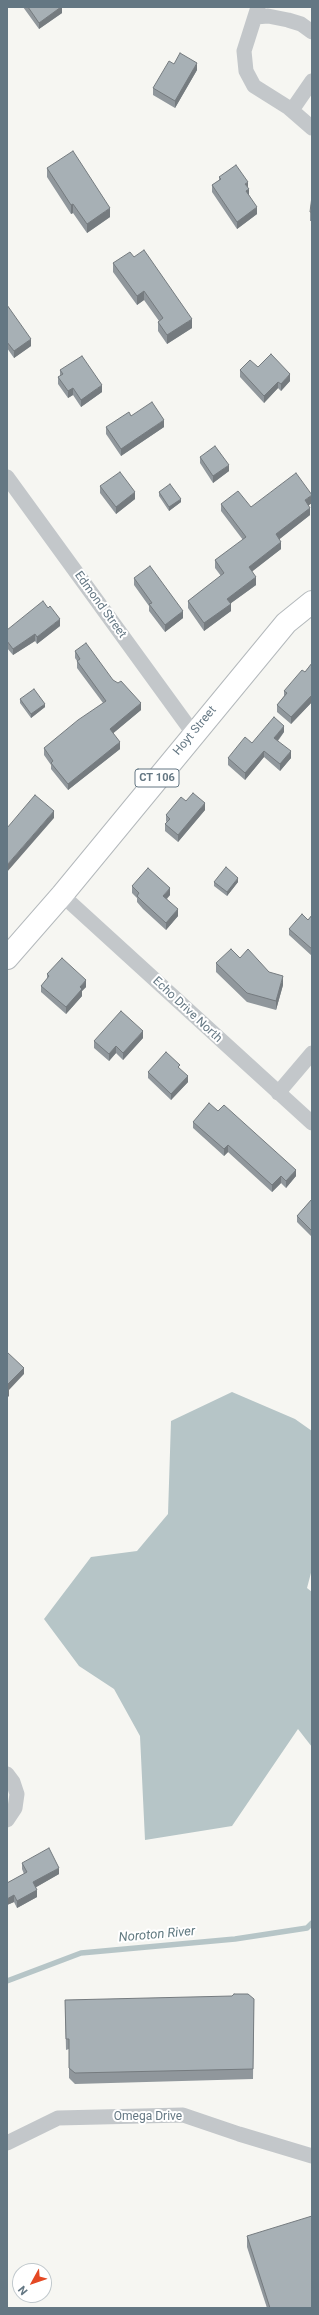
<!DOCTYPE html>
<html>
<head>
<meta charset="utf-8">
<style>
  body { margin:0 }
  #map { position:relative; width:319px; height:2315px; overflow:hidden; background:#f6f6f2; font-family:Roboto,sans-serif }
  canvas { display:block }
  .frame { position:absolute; inset:0; border:8px solid #647783; pointer-events:none }
  .north { position:absolute; left:12px; top:2263px; width:40px; height:40px; box-sizing:border-box; background:#fff; border:1px solid #c1c9cd; border-radius:50%; rotate:230deg; font-size:11px; font-weight:700; line-height:16px; text-align:center; color:#647783 }
  .north::after { content:''; display:block; margin:auto; width:14px; height:18px; background:#e44823; clip-path:polygon(50% 0,100% 100%,50% 72%,0 100%) }
</style>
</head>
<body>
<div id="map">
<canvas width="319" height="2315"></canvas>
<div class="frame"></div>
<div class="north">N</div>
</div>
<script>
const ctx = document.querySelector('canvas').getContext('2d');
ctx.lineJoin = 'round';
function paint(path, color) {
  ctx.fillStyle = color;
  ctx.fill(path, 'evenodd');
}
function toPath(rows) {
  const path = new Path2D();
  for (const r of rows) {
    path.moveTo(r[0], r[1]);
    for (let i = 2; i < r.length; i += 2) path.lineTo(r[i], r[i + 1]);
  }
  return path;
}
function strokePath(path, color, width, dash) {
  ctx.strokeStyle = color;
  ctx.lineWidth = width;
  ctx.lineCap = dash ? 'butt' : 'round';
  ctx.setLineDash(dash || []);
  ctx.stroke(path);
}
function write(font, color, halo, rows, align = 'center') {
  ctx.font = font + ' Roboto,sans-serif';
  ctx.lineWidth = 4;
  ctx.setLineDash([]);
  ctx.textBaseline = 'middle';
  ctx.strokeStyle = halo;
  ctx.fillStyle = color;
  for (const [text, x, y, turn = 0] of rows) {
    ctx.save();
    ctx.translate(x, y);
    ctx.rotate((+turn || 0) * Math.PI / 180);
    ctx.textAlign = isNaN(turn) ? turn : align;
    if (halo) ctx.strokeText(text, 0, 0);
    ctx.fillText(text, 0, 0);
    ctx.restore();
  }
}
paint(toPath([
  [232,1392,295,1419,312,1431,312,1569,307,1588,312,1592,312,1747,298,1729,232,1826,145,1840,140,1736,114,1689,79,1666,44,1619,91,1557,137,1551,168,1514,171,1421]
]), '#b6c5c7');
strokePath(toPath([
  [7,1981,81,1953,235,1939,307,1928,312,1923]
]), '#b6c5c7', 5.5);
const primary = toPath([
  [7,958,62,895,286,623,312,602]
]);
strokePath(primary, '#b4b9bc', 24);
strokePath(toPath([
  [258,7,244,51,246,71,254,86,289,108,312,128],
  [255,17,268,16,288,20,301,24,312,32],
  [292,110,312,81],
  [7,477,193,733],
  [62,895,312,1123],
  [278,1093,312,1053],
  [7,1774,13,1782,17,1794,15,1808,7,1820],
  [7,2143,58,2118,183,2115,239,2134,312,2156]
]), '#c3c7ca', 15);
strokePath(primary, '#fff', 22);
paint(toPath([
  [23,7,62,7,62,13,39,29],
  [174,64,197,70,175,108,153,95,153,88],
  [47,168,110,217,87,233,73,213,71,214,47,177],
  [219,177,248,188,249,195,257,214,237,229,212,192,212,185,219,180],
  [312,196,312,221,310,221,310,212],
  [134,257,192,328,167,344,158,331,158,322,159,321,144,300,137,305,113,272,113,263],
  [7,305,31,346,14,358,7,348],
  [258,367,290,381,281,391,278,388,264,403,240,377,240,370],
  [60,370,102,392,81,407,73,395,68,398,58,384,58,377,60,376],
  [106,427,164,427,121,456,106,434],
  [200,457,229,471,213,483,200,463],
  [100,486,135,499,116,514,100,493],
  [159,492,181,502,169,511,159,496],
  [312,503,308,505,310,515,279,539,281,549,252,571,256,585,231,603,231,611,204,631,188,608,188,601,221,576,215,568,215,560,243,540,221,511,221,504,251,507],
  [134,578,183,618,165,632,149,611,149,606,134,585],
  [60,626,37,644,35,641,13,655,7,648,7,630],
  [75,651,113,680,141,710,113,733,120,749,68,790,51,769,51,765,44,755,44,748,103,703,77,668,77,661,75,658],
  [312,663,312,702,291,724,277,712,277,705,284,696,284,691,305,672],
  [20,699,45,707,31,718,20,703],
  [284,732,278,741,291,758,280,771,264,757,245,780,228,765,228,758,252,743],
  [186,801,205,810,178,842,165,831,165,824,167,823,166,821,166,815],
  [214,882,238,882,227,896,214,886],
  [132,886,170,895,167,899,178,916,166,930,143,909,137,902,137,898,132,893],
  [312,915,312,956,289,935,289,929,308,920],
  [240,958,283,985,276,1010,247,1002,216,972,216,963],
  [47,974,86,987,82,991,82,996,66,1014,41,992,41,986,47,979],
  [143,1038,123,1060,116,1053,109,1061,94,1048,94,1041],
  [180,1069,188,1082,171,1100,148,1078,148,1072],
  [193,1122,296,1176,286,1188,281,1183,272,1192,228,1152,224,1156,193,1128],
  [312,1199,312,1237,297,1222,297,1216],
  [22,1863,59,1874,36,1887,37,1897,17,1908,14,1902,7,1905,7,1883,24,1874,22,1869],
  [254,1999,253,2079,75,2084,69,2078,69,2049,66,2050,65,2000],
  [247,2236,312,2308,267,2308,247,2247]
]), '#90979c');
paint(toPath([
  [61,7,62,7,62,13,39,29,39,23],
  [197,63,197,70,175,108,175,101],
  [248,182,248,188,245,184],
  [249,189,249,196,246,191],
  [73,204,73,213,71,214,71,205],
  [257,207,257,214,237,229,237,222],
  [110,208,110,217,87,233,87,224],
  [144,291,144,300,137,305,137,296],
  [192,319,192,328,167,344,167,335],
  [31,339,31,346,14,358,14,351],
  [290,374,290,381,281,391,281,384],
  [278,382,278,388,264,403,264,396],
  [102,385,102,392,81,407,81,400],
  [73,388,73,395,68,398,68,391],
  [164,420,164,427,121,456,121,449],
  [229,465,229,471,213,483,213,476],
  [135,492,135,499,116,514,116,507],
  [312,495,312,503,305,508,305,500],
  [181,499,181,502,169,511,169,507],
  [310,508,310,515,276,542,276,534],
  [281,542,281,549,249,574,249,567],
  [256,577,256,585,227,606,227,599],
  [231,604,231,611,204,631,204,623],
  [183,611,183,618,165,632,165,625],
  [60,619,60,626,37,644,37,637],
  [35,634,35,641,13,655,13,649],
  [312,695,312,702,291,724,291,717],
  [141,703,141,710,110,736,110,729],
  [45,704,45,707,31,718,31,714],
  [284,726,284,732,274,745,274,738],
  [120,742,120,749,68,790,68,784],
  [264,751,264,757,245,780,245,773],
  [291,751,291,758,280,771,280,764],
  [205,803,205,810,178,842,178,835],
  [54,811,54,818,7,872,7,865],
  [238,878,238,882,227,896,227,892],
  [170,888,170,895,163,902,163,896],
  [178,909,178,916,166,930,166,923],
  [283,976,283,985,276,1010,276,1001],
  [86,980,86,987,82,991,82,996,66,1014,66,1007,80,987],
  [143,1031,143,1038,123,1060,123,1053],
  [116,1046,116,1053,109,1061,109,1054],
  [188,1076,188,1082,171,1100,171,1094],
  [228,1145,228,1152,224,1156,224,1149],
  [296,1170,296,1176,286,1188,286,1181],
  [281,1176,281,1183,272,1192,272,1185],
  [24,1368,24,1374,9,1390,9,1396,7,1398,7,1385],
  [59,1868,59,1874,33,1889,33,1882],
  [37,1890,37,1897,17,1908,17,1901],
  [14,1895,14,1902,7,1905,7,1899]
]), '#757b7f');
const building = toPath([
  [28,7,61,7,39,23,28,7],
  [180,53,197,63,175,101,153,88,169,61,174,64,180,53],
  [73,151,110,208,87,224,73,204,71,205,47,168,73,151],
  [236,165,248,182,245,184,249,189,246,191,257,207,237,222,212,185,221,179,219,177,236,165],
  [312,196,312,212,310,212,312,196],
  [144,250,192,319,167,335,158,322,163,318,144,291,137,296,113,263,130,252,134,257,144,250],
  [7,305,31,339,14,351,7,342,7,305],
  [271,354,290,374,281,384,278,382,264,396,240,370,250,360,258,367,271,354],
  [82,356,102,385,81,400,73,388,68,391,58,377,63,374,60,370,82,356],
  [152,402,164,420,121,449,106,427,129,412,131,416,152,402],
  [215,446,229,465,213,476,200,457,215,446],
  [120,472,135,492,116,507,100,486,120,472],
  [296,473,312,495,305,500,310,508,276,534,281,542,249,567,256,577,227,599,231,604,204,623,188,601,224,573,215,560,246,537,221,504,238,491,251,507,296,473],
  [170,484,181,499,169,507,159,492,170,484],
  [150,566,183,611,165,625,149,604,152,603,134,578,150,566],
  [43,601,48,608,50,606,60,619,37,637,35,634,13,649,7,641,7,630,43,601],
  [86,643,113,680,118,683,121,681,141,703,110,729,120,742,68,784,51,763,53,761,44,748,78,720,106,701,77,661,80,659,75,651,86,643],
  [312,663,312,695,291,717,277,705,287,693,284,691,302,670,305,672,312,663],
  [34,689,45,704,31,714,20,699,34,689],
  [274,717,284,726,274,738,291,751,280,764,264,751,245,773,228,758,245,737,252,743,274,717],
  [193,793,205,803,178,835,165,824,170,819,166,815,181,797,186,801,193,793],
  [35,795,54,811,7,865,7,828,35,795],
  [226,867,238,878,227,892,214,882,226,867],
  [148,868,170,888,163,896,178,909,166,923,143,902,137,896,139,893,132,886,148,868],
  [302,914,308,920,312,915,312,949,289,929,302,914],
  [231,949,240,958,248,949,269,972,283,976,276,1001,247,993,216,963,231,949],
  [62,958,86,980,80,987,82,989,66,1007,41,986,49,976,47,974,62,958],
  [121,1011,143,1031,123,1053,116,1046,109,1054,94,1041,121,1011],
  [166,1052,180,1065,178,1067,188,1076,171,1094,148,1072,166,1052],
  [209,1103,218,1111,224,1105,296,1170,286,1181,281,1176,272,1185,228,1145,224,1149,193,1122,209,1103],
  [312,1199,312,1231,297,1216,312,1199],
  [7,1352,24,1368,7,1385,7,1352],
  [7,1387,9,1389,7,1391,7,1387],
  [49,1848,59,1868,33,1882,37,1890,17,1901,14,1895,7,1899,7,1883,27,1872,22,1863,49,1848],
  [234,1994,248,1994,254,1999,253,2069,75,2073,69,2068,69,2039,66,2039,65,2000,232,1996,234,1994],
  [312,2216,312,2308,270,2308,247,2236,312,2216]
]);
paint(building, '#a7b0b5');
strokePath(building, '#757b7f', 1);
for (const [x, y, w] of [
  [157,778,44]
]) {
  const box = new Path2D();
  box.roundRect(x - w / 2, y - 9, w, 18, 3);
  ctx.fillStyle = '#fff';
  ctx.fill(box);
  strokePath(box, '#647783', 1);
}
write('bold 11px', '#647783', null, [
  ["CT 106",157,778]
]);
write('12px', '#647783', '#fff', [
  ["Edmond Street",100,605,54],
  ["Hoyt Street",195,731,-50],
  ["Echo Drive North",187,1010,43],
  ["Omega Drive",148,2117]
]);
write('italic 13px', '#607980', '#fff', [
  ["Noroton River",157,1935,-5]
]);
</script>
</body>
</html>
